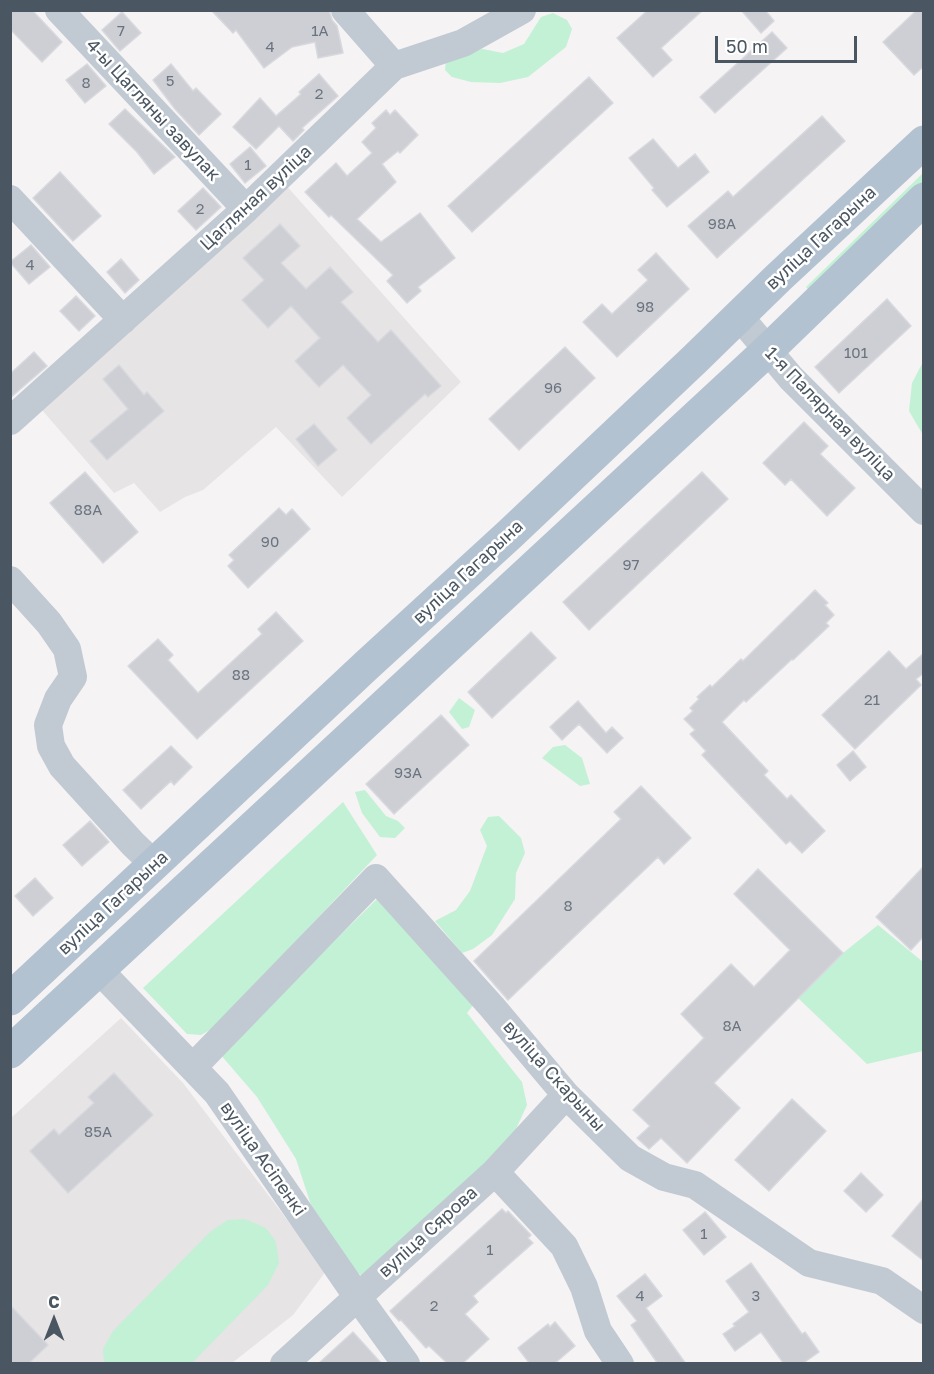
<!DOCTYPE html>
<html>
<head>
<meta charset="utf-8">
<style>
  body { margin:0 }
  #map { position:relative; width:934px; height:1374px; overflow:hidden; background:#f5f3f3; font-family:"Golos Text",sans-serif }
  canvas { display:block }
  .frame { position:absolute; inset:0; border:12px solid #4a5661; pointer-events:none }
  .north { position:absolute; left:24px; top:1290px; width:60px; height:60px; -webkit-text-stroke:4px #fff; paint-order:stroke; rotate:0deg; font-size:16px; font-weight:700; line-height:24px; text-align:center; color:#4a5661 }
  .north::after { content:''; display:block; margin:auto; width:21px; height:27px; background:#4a5661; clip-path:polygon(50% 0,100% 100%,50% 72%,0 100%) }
  .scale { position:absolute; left:715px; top:36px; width:142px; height:27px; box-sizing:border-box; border:3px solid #4a5661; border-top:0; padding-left:8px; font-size:18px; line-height:21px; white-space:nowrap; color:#4a5661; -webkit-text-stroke:4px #fff; paint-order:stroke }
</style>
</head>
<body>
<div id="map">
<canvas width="934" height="1374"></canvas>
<div class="frame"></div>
<div class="north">С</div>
<div class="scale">50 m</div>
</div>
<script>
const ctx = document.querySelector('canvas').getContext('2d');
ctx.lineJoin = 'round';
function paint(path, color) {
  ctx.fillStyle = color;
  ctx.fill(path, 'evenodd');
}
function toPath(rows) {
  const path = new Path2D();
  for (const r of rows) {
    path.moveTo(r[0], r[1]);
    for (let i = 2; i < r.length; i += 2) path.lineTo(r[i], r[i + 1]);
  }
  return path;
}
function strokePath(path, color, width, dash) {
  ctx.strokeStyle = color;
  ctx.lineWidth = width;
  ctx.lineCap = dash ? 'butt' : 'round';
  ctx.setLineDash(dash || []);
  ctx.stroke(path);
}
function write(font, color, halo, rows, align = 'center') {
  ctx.font = font + ' "Golos Text",sans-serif';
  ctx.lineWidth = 5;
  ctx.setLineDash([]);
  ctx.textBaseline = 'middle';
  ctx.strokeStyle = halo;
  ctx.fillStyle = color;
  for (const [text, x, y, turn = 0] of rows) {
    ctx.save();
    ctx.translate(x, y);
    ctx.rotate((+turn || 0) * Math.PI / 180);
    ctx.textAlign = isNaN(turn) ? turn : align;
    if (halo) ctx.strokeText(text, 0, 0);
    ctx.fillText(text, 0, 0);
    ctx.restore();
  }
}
paint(toPath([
  [284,183,461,382,342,497,276,427,203,490,185,497,160,512,134,483,114,493,42,410],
  [121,1018,183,1083,326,1271,293,1315,232,1363,11,1364,11,1118]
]), '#e6e4e5');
paint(toPath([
  [553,13,567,20,572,29,566,47,528,77,500,83,471,82,452,77,445,70,446,60,453,53,483,49,503,53,524,44,541,17],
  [923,173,923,183,811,293,806,287],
  [923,362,923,435,909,411,912,383],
  [459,698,475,710,469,727,462,729,449,712],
  [565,745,582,758,590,784,580,786,542,758,553,747],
  [365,790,386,816,398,821,405,828,395,838,380,837,362,813,355,792],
  [343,802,377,855,215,1027,201,1035,187,1034,143,988],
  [499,816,521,838,525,853,516,873,515,899,492,935,473,949,462,953,435,921,456,910,470,891,487,846,480,830,488,817],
  [378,898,474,1004,467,1013,522,1082,527,1105,516,1129,460,1190,364,1277,357,1273,311,1205,296,1159,257,1097,220,1054],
  [878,925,923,962,923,1051,867,1064,798,998,843,953],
  [245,1219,266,1228,276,1242,279,1263,268,1285,192,1363,104,1363,103,1349,113,1331,211,1231,228,1220]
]), '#c3f1d5');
const building = toPath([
  [10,10,32,10,62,42,42,62,10,29,10,10],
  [211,10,329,10,332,20,337,26,343,53,318,58,315,42,292,47,264,68,236,30,233,33,211,10],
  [648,10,703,10,661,48,672,60,653,77,617,38,648,10],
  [741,10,765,10,774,21,761,33,741,10],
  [917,10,924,10,924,66,914,75,883,42,917,10],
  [122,12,141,33,120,51,102,30,122,12],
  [772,32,787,48,715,113,700,97,772,32],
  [87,64,106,86,85,103,66,80,87,64],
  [171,64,193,91,196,88,221,114,199,135,175,109,153,80,171,64],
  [319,74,338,96,302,128,304,130,293,141,279,126,256,149,233,127,260,98,276,116,301,94,299,92,319,74],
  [589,77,613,103,472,232,448,206,589,77],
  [125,109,175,157,154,174,137,152,109,124,125,109],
  [386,110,390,115,395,110,418,135,400,153,398,151,382,164,396,182,357,219,381,242,420,213,455,258,418,287,421,291,407,303,387,281,393,275,331,215,329,217,305,192,336,163,347,176,372,153,362,142,376,128,372,123,386,110],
  [822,116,845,141,717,258,688,226,728,191,733,197,822,116],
  [653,139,678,168,695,154,709,172,667,207,652,190,654,188,629,158,653,139],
  [250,147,266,166,245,183,230,164,250,147],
  [60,172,101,216,73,241,33,198,60,172],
  [203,188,221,207,196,230,178,211,203,188],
  [280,224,300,246,281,263,306,289,330,267,353,292,341,302,378,342,391,330,441,386,428,397,425,394,371,444,347,418,371,395,343,365,319,387,295,361,320,338,291,306,268,328,242,300,264,280,243,258,280,224],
  [31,245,50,267,29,284,10,262,31,245],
  [656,253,689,289,617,357,583,322,602,304,612,314,648,280,638,270,656,253],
  [121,259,139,280,125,293,107,272,121,259],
  [76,296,95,316,79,331,60,311,76,296],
  [887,299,911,326,839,393,815,367,887,299],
  [565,347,595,378,519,450,489,419,565,347],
  [34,352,47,366,10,398,10,374,34,352],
  [119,365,144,395,147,392,164,411,107,460,90,441,128,409,103,379,119,365],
  [804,422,828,446,820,454,855,488,827,516,791,479,785,485,763,463,804,422],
  [314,424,337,450,318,466,296,439,314,424],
  [85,472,138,532,103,563,50,503,85,472],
  [702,472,728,499,589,630,563,602,702,472],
  [279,508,286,515,292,509,310,529,248,588,228,566,234,560,229,555,279,508],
  [815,590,828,603,825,605,834,615,826,623,829,626,793,660,792,659,746,702,744,700,722,722,768,771,764,775,787,799,791,795,825,831,802,853,790,841,786,844,702,755,706,751,690,734,695,730,684,719,693,711,690,708,699,699,697,697,710,685,712,687,741,659,743,661,815,590],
  [276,612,303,641,197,739,128,666,158,639,173,655,168,660,198,693,262,634,258,629,276,612],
  [531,632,556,658,492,718,468,692,531,632],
  [889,651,906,669,924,653,924,673,916,679,921,685,855,749,822,715,889,651],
  [578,701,606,733,612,727,623,738,607,753,579,724,562,740,550,727,578,701],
  [441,715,469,745,394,814,366,784,441,715],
  [171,746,192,767,174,785,171,781,141,809,123,790,171,746],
  [853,751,866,767,850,781,837,765,853,751],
  [641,786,691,838,664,864,658,857,508,1000,474,961,621,819,614,812,641,786],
  [90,821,109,842,82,866,63,845,90,821],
  [924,866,924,936,911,950,876,917,924,866],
  [758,869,843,953,714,1083,740,1108,687,1163,661,1138,649,1149,637,1138,650,1126,633,1110,704,1038,681,1014,731,964,754,987,790,950,734,894,758,869],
  [35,878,53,898,33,916,15,896,35,878],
  [114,1073,153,1115,68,1193,30,1151,54,1129,59,1135,94,1103,88,1097,114,1073],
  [792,1099,826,1131,769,1191,735,1160,792,1099],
  [861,1173,883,1195,866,1212,844,1191,861,1173],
  [924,1198,924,1261,892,1236,924,1198],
  [502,1209,506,1213,508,1211,531,1235,528,1238,533,1243,473,1296,478,1302,465,1314,489,1339,462,1364,448,1364,429,1346,426,1348,401,1320,399,1321,390,1311,502,1209],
  [705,1212,726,1237,704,1255,683,1230,705,1212],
  [751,1263,802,1334,805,1332,819,1352,802,1364,784,1364,761,1332,735,1351,723,1334,735,1326,733,1324,749,1312,726,1281,751,1263],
  [645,1274,662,1296,646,1308,686,1364,658,1364,631,1325,637,1321,617,1296,645,1274],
  [10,1305,48,1345,28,1364,10,1364,10,1305],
  [555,1322,575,1346,554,1364,530,1364,518,1348,548,1324,550,1327,555,1322],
  [353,1332,382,1364,318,1364,342,1342,353,1332]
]);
paint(building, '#cdcfd5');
strokePath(building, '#d7d9de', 1.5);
strokePath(toPath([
  [59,10,246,209],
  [345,10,394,66],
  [10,199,123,320],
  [739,316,791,378,924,511],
  [10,421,246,209,394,66,463,43,522,10],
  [10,580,49,623,67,649,73,677,58,699,48,725,51,746,62,766,133,844,155,865],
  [99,970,217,1093,357,1296,406,1364],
  [194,1066,376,878,492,1007,566,1095,630,1158,664,1177,695,1185,809,1263,882,1281,924,1310],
  [495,1172,564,1246,584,1287,598,1331,620,1364],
  [284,1364,495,1172,566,1095]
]), '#c1cad2', 28);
strokePath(toPath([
  [10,999,368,664,510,534,695,359,778,278,924,142],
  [10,1052,768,350,924,199]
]), '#b3c2d1', 33);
write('15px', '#6b747e', null, [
  ["7",121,31],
  ["1А",320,31],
  ["4",270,47],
  ["5",170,81],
  ["8",86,83],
  ["2",319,94],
  ["1",248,165],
  ["2",200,209],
  ["98А",722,224],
  ["4",30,265],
  ["98",645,307],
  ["101",856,353],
  ["96",553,388],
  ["88А",88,510],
  ["90",270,542],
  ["97",631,565],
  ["88",241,675],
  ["21",872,700],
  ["93А",408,773],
  ["8",568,906],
  ["8А",732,1026],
  ["85А",98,1132],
  ["1",704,1234],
  ["1",490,1250],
  ["4",640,1296],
  ["3",756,1296],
  ["2",434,1306]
]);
write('18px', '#4a5661', '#fff', [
  ["4-ы Цагляны завулак",153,110,47],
  ["Цагляная вуліца",256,198,-43],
  ["вуліца Гагарына",821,238,-43],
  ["1-я Палярная вуліца",830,414,46],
  ["вуліца Гагарына",468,572,-43],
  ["вуліца Гагарына",113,903,-43],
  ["вуліца Скарыны",554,1076,48],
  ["вуліца Асіпенкі",263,1159,55],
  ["вуліца Сярова",428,1232,-42]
]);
</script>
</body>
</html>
